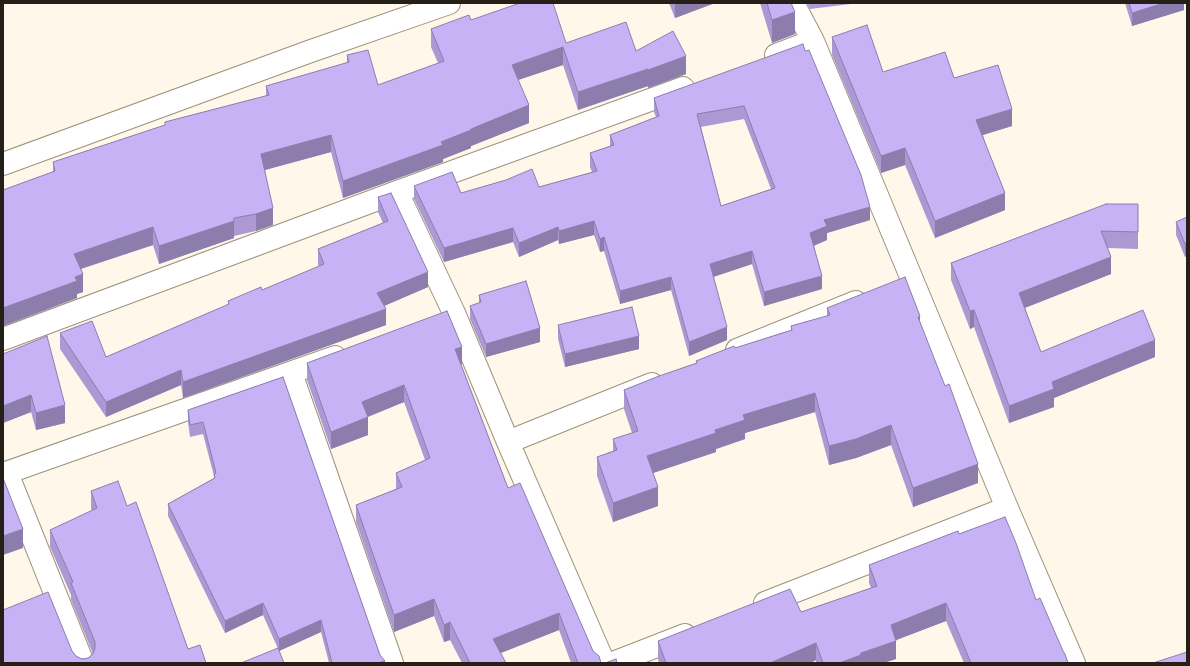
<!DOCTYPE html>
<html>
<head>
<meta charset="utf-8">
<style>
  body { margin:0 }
  #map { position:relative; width:1190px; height:666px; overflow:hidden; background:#fff8ea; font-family:Raleway,sans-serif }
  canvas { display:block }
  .frame { position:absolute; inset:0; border:4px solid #242017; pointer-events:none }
</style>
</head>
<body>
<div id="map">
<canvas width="1190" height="666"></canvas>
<div class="frame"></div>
</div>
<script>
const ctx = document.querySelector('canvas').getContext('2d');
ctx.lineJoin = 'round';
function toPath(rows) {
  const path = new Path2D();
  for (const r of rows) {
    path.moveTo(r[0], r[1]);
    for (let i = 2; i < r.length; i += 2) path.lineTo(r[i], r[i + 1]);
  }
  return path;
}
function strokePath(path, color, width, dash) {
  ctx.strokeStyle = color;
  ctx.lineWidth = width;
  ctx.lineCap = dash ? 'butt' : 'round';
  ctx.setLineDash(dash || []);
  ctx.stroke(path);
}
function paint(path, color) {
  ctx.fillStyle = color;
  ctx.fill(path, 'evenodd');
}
const street = toPath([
  [793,3,813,41,1007,508,1074,663],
  [776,55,813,41],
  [3,164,311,51,449,3],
  [397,192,454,313,508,442,604,663],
  [3,339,397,192,683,88],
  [737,350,856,302],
  [291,373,392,663],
  [508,442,652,384],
  [7,473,83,663],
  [3,474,335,357],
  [765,603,1007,508],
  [613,663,685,635]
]);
strokePath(street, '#9d927c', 24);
strokePath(street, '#fff', 22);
paint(toPath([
  [669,3,715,3,675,18],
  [760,3,791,3,795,34,772,43],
  [807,3,859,3,810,9],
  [1125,3,1184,3,1184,10,1132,26],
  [471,20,566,43,636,51,686,74,648,88,648,86,578,110,563,65,518,80,529,123,471,146,471,148,443,159,443,162,343,198,331,152,265,170,273,225,256,231,234,236,234,238,159,264,153,245,81,269,83,292,77,294,77,298,3,326,3,190,53,172,53,162,165,125,165,122,266,96,266,86,347,63,347,55,378,85,438,63,431,47,431,29],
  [832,37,883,72,954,78,1012,126,983,135,1005,210,935,238,905,165,881,173,832,55],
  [805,51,870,220,827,233,827,240,814,246,822,289,764,306,752,264,713,277,727,340,689,356,671,290,620,304,604,251,600,252,594,235,559,244,558,240,519,257,513,242,444,262,414,199,414,186,461,193,539,187,592,172,590,167,590,153,610,146,610,135,656,117,654,112,654,98],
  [744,119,771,189,721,206,701,127],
  [378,197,428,287,384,306,386,325,183,398,181,385,106,417,60,349,60,333,106,357,228,305,228,301,262,290,319,267,318,265,318,249,383,223,378,212],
  [1138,204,1138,249,1108,248,1111,274,1025,308,1041,352,1155,357,1054,398,1054,407,1009,423,974,327,970,329,951,280,951,263],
  [1187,217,1185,257,1176,235,1176,222],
  [479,295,540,342,486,357,470,319,470,306,479,303],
  [827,308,920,323,978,483,913,507,891,445,856,458,829,465,815,412,745,433,745,439,716,449,716,452,653,473,658,506,613,522,597,476,597,457,613,451,613,439,632,433,624,409,624,390,696,363,696,361,791,330,791,326,827,316],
  [558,325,639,349,565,367,558,339],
  [3,354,65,423,36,430,31,412,3,423],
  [307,363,462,364,461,364,508,488,593,651,601,663,571,663,559,630,501,653,506,663,462,663,450,640,444,642,434,616,394,632,356,522,356,505,396,489,396,473,425,460,404,402,368,417,368,435,331,449,307,380],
  [283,377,380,655,385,663,329,663,321,632,279,651,263,615,225,633,168,516,168,504,214,478,214,476,203,434,190,437,188,422,188,410],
  [91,491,127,506,188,649,206,663,3,663,72,651,76,656,82,659,88,658,93,654,71,600,71,595,50,547,50,530,92,511,91,508],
  [959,534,1036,600,1068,663,964,663,946,621,896,640,896,659,883,663,816,663,816,660,810,663,659,663,658,659,658,641,801,612,871,588,869,583,869,565]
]), '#ac99d4');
paint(toPath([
  [675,3,715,3,675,18],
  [1164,3,1184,3,1184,10,1132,26,1132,13],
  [795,12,795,34,772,43,772,20],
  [563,47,563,65,512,82,512,65],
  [686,56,686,74,648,88,648,70],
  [648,69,648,86,578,110,578,92],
  [529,105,529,123,471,146,471,148,443,159,443,162,343,198,343,181],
  [1012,109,1012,126,976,137,976,120],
  [331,135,331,152,261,171,261,154],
  [905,148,905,165,881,173,881,156],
  [1005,193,1005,210,935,238,935,221],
  [870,207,870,220,827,233,827,240,810,247,810,233,824,220],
  [273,208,273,225,256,231,256,214],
  [234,221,234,238,159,264,159,246],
  [594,221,594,235,559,244,559,231],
  [153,227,153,245,74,271,74,254],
  [558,227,558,240,519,257,519,243],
  [513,228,513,242,444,262,444,248],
  [604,237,604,251,600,252,600,239],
  [1187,243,1187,256,1185,257,1185,244],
  [752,251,752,264,710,278,710,264],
  [1111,257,1111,274,1019,310,1019,293],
  [428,272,428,287,377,309,377,293],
  [83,274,83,292,77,294,77,298,3,326,3,308],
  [822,276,822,289,764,306,764,292],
  [671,277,671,290,620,304,620,291],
  [386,309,386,325,183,398,183,382],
  [974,310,974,327,970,329,970,311],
  [920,316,920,335,918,317],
  [727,327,727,340,689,356,689,342],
  [540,328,540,342,486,357,486,344],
  [639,336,639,349,565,367,565,354],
  [1155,340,1155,357,1054,398,1054,407,1009,423,1009,406,1052,382],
  [462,347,462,364,455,366,455,349],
  [181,370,181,385,106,417,106,402],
  [404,385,404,402,362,419,362,402],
  [815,393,815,412,745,433,745,439,716,449,716,452,647,475,647,456,743,415],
  [31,395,31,412,3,423,3,406],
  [65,405,65,423,36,430,36,413],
  [368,417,368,435,331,449,331,432],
  [891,425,891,445,856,458,829,465,829,446],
  [978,464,978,483,913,507,913,488],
  [658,487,658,506,613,522,613,503],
  [23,529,23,548,3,555,3,536],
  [434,599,434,616,394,632,394,615],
  [263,603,263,615,225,633,225,621],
  [946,603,946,621,891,642,891,625],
  [559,613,559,630,493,656,493,639],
  [321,620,321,632,279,651,279,639],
  [450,622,450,640,444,642,444,625],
  [896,641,896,659,883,663,839,663,861,653],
  [816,643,816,660,810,663,770,663],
  [385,661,385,663,378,663]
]), '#8c7dac');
const building = toPath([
  [520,3,553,3,566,43,626,22,636,51,673,31,686,56,648,70,648,69,578,92,563,47,512,65,529,105,471,129,471,130,441,142,443,145,343,181,331,135,261,154,273,208,256,214,234,218,234,221,159,246,153,227,74,254,83,274,75,277,77,281,3,308,3,190,55,171,53,162,165,125,165,122,269,95,266,86,349,62,347,55,368,50,378,85,444,61,431,29,469,15,471,20,520,3],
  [767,3,791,3,795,12,772,20,767,3],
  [1129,3,1164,3,1132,13,1129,3],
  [867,25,883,72,945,52,954,78,998,65,1012,109,976,120,1005,193,935,221,905,148,881,156,832,37,867,25],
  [803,44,805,51,809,50,861,175,870,207,824,220,827,226,810,233,822,276,764,292,752,251,710,264,727,327,689,342,671,277,620,291,604,237,600,239,594,221,559,231,558,227,519,243,513,228,444,248,414,186,452,172,461,193,506,180,532,169,539,187,597,171,590,153,614,145,610,135,659,116,654,98,803,44],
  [744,106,775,188,721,206,697,114,744,106],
  [391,193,428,272,377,293,386,309,183,382,181,370,106,402,60,333,92,321,106,357,229,304,228,301,261,287,262,290,324,264,318,249,388,221,378,197,391,193],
  [1106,204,1138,204,1138,232,1101,231,1111,257,1019,293,1041,352,1143,310,1155,340,1052,382,1054,389,1009,406,974,310,970,311,951,263,1106,204],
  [1187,217,1187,243,1185,244,1176,222,1187,217],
  [905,277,920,316,918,317,945,386,949,384,978,464,913,488,891,425,856,439,829,446,815,393,743,415,745,420,715,430,716,433,647,456,658,487,613,503,597,457,617,450,613,439,638,431,624,390,659,376,697,363,696,361,734,346,735,348,792,330,791,326,830,315,827,308,905,277],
  [526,281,540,328,486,344,470,306,481,302,479,295,526,281],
  [632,307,639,336,565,354,558,325,632,307],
  [447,311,462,347,455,349,508,488,520,483,593,651,599,656,601,663,578,663,559,613,493,639,506,663,470,663,450,622,444,625,434,599,394,615,356,505,402,487,396,473,430,458,404,385,362,402,368,417,331,432,307,363,447,311],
  [47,336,65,405,36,413,31,395,3,406,3,354,47,336],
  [283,377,380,655,385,661,378,663,332,663,321,620,279,639,263,603,225,621,168,504,215,478,214,474,216,473,203,422,190,425,188,410,283,377],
  [3,478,23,529,3,536,3,478],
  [118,481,127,506,136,502,188,649,200,645,206,663,3,663,3,610,48,592,72,651,76,656,82,659,88,658,93,654,95,648,95,642,71,583,73,582,50,530,97,508,91,491,118,481],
  [1005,517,1016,543,1036,600,1040,598,1063,651,1065,654,1068,663,971,663,946,603,891,625,896,641,861,653,861,655,839,663,823,663,816,643,770,663,666,663,658,641,790,589,801,612,877,586,869,565,958,531,959,534,1005,517],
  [278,648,284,663,241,663,278,648],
  [1187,652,1187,663,1153,663,1187,652],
  [616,659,617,663,605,663,616,659]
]);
paint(building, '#c8b2f6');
strokePath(building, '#8c7dac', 1);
</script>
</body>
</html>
